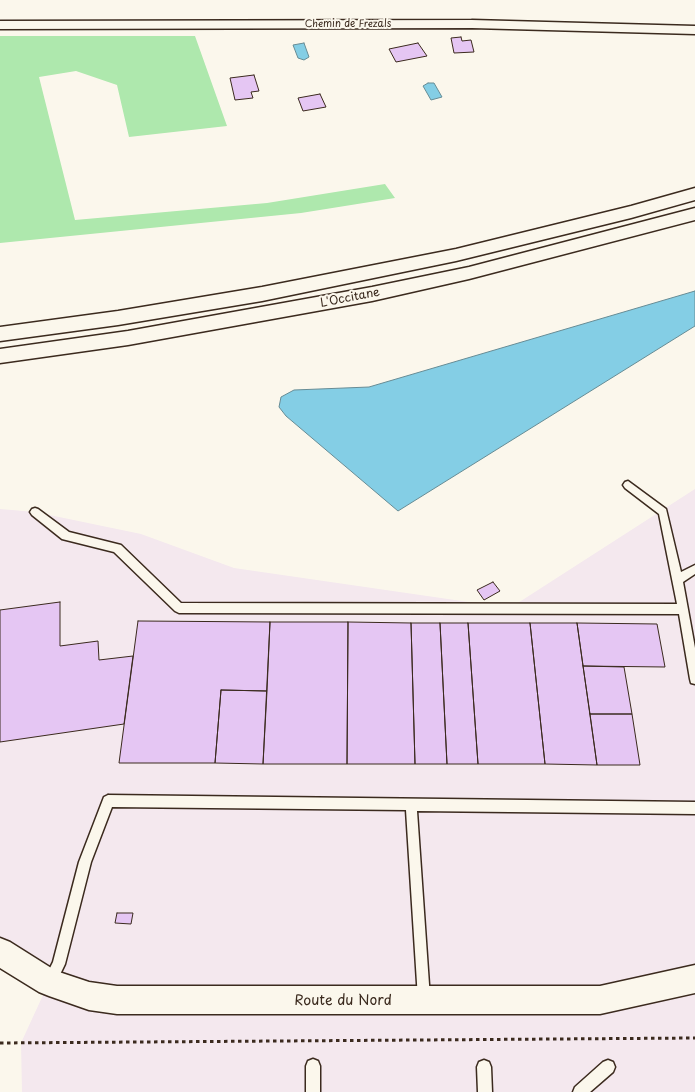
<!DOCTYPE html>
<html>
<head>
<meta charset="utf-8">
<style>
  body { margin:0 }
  canvas { display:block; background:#fbf7ec }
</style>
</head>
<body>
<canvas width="695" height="1092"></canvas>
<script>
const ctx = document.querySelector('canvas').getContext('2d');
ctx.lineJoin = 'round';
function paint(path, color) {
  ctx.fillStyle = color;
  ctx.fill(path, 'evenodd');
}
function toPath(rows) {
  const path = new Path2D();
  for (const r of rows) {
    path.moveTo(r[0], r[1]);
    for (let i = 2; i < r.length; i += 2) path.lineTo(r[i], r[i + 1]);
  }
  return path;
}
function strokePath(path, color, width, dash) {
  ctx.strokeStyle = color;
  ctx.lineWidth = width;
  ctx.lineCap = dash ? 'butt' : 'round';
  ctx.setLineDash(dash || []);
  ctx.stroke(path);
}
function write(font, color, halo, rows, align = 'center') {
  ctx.font = font + ' "Playpen Sans",sans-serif';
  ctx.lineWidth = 4;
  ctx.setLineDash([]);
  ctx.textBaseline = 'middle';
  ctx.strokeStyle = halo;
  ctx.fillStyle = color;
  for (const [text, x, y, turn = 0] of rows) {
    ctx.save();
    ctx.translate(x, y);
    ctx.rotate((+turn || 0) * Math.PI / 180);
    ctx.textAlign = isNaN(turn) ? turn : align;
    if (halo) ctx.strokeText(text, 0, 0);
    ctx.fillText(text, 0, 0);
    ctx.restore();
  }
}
paint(toPath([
  [695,489,695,1092,22,1092,21,1043,49,982,0,952,0,509,35,512,141,534,234,568,510,608]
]), '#f4e8ee');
paint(toPath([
  [0,36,195,36,227,126,129,137,117,85,76,71,39,77,75,220,267,203,385,184,395,198,301,213,0,243]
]), '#aee8ad');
const water = toPath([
  [304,43,309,57,304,60,298,58,293,45,304,43],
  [428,83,434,83,442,97,431,100,423,86,428,83],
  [695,291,695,326,398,511,286,416,279,407,281,397,294,390,369,387,695,291]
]);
paint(water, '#84cee5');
strokePath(water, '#678c95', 1);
const building = toPath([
  [461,37,462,41,471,40,474,52,454,53,451,38,461,37],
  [418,43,427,56,396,62,389,49,418,43],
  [254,75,259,91,251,92,253,98,235,100,230,78,254,75],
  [320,94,326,107,303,111,298,98,320,94],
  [493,582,500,591,484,600,477,590,493,582],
  [60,602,60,646,98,641,99,660,133,656,124,724,0,742,0,610,60,602],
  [138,621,270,622,267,691,221,690,215,763,119,763,138,621],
  [270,622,348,622,347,764,263,764,270,622],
  [348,622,411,623,415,764,347,764,348,622],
  [411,623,440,623,447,764,415,764,411,623],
  [440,623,468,623,478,764,447,764,440,623],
  [468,623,530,623,545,764,478,764,468,623],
  [530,623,577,623,597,765,545,764,530,623],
  [577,623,657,624,665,667,583,666,577,623],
  [583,666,624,667,632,714,590,714,583,666],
  [221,690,267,691,263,764,215,763,221,690],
  [590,714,632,714,640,765,597,765,590,714],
  [117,913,133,913,131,924,115,923,117,913]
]);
paint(building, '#e5c6f3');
strokePath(building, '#3b2a1e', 1);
const service = toPath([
  [628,481,666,509,681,572,695,565,695,574,683,582,695,648,695,684,691,683,690,679,679,614,179,613,175,611,114,552,62,539,32,515,30,512,32,509,35,508,38,509,69,532,121,545,181,603,677,604,659,514,625,488,623,485,625,482,628,481],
  [108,795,695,802,695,814,417,811,430,999,429,1004,424,1005,419,1004,418,999,406,810,112,807,91,862,65,964,54,987,49,988,44,987,43,982,53,962,79,862,104,797,108,795],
  [313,1059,318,1061,320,1066,320,1092,306,1092,306,1066,308,1061,313,1059],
  [484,1060,489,1062,491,1067,492,1092,478,1092,477,1067,479,1062,484,1060],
  [608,1060,613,1062,615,1067,613,1072,590,1092,573,1092,575,1087,603,1062,608,1060]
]);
const minor = toPath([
  [472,20,695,26,695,34,472,28,0,29,0,21,472,20]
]);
const primary = toPath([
  [0,938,10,942,56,971,89,982,117,986,600,986,695,965,695,993,600,1014,117,1014,89,1010,49,996,39,992,0,968,0,938]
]);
const motorway = toPath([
  [695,188,695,200,631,218,456,261,262,301,118,325,0,341,0,327,118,311,262,287,456,249,631,206,695,188],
  [695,208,695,220,469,279,372,301,128,345,0,363,0,349,128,331,372,287,469,267,695,208]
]);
strokePath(service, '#3b2a1e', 3);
strokePath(minor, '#3b2a1e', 3);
strokePath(primary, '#3b2a1e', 3);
strokePath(motorway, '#3b2a1e', 3);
strokePath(toPath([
  [0,1043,695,1038]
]), '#3b2a1e', 3, [3.5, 3.5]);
paint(service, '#fbf7ec');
paint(minor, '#fbf7ec');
paint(primary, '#fbf7ec');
paint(motorway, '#fbf7ec');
write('10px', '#3b2a1e', '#fbf7ec', [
  ["Chemin de Frezals",348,24]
]);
write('12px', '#3b2a1e', '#fbf7ec', [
  ["L'Occitane",350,298,-11]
]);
write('14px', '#3b2a1e', '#fbf7ec', [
  ["Route du Nord",343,1001]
]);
</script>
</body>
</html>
